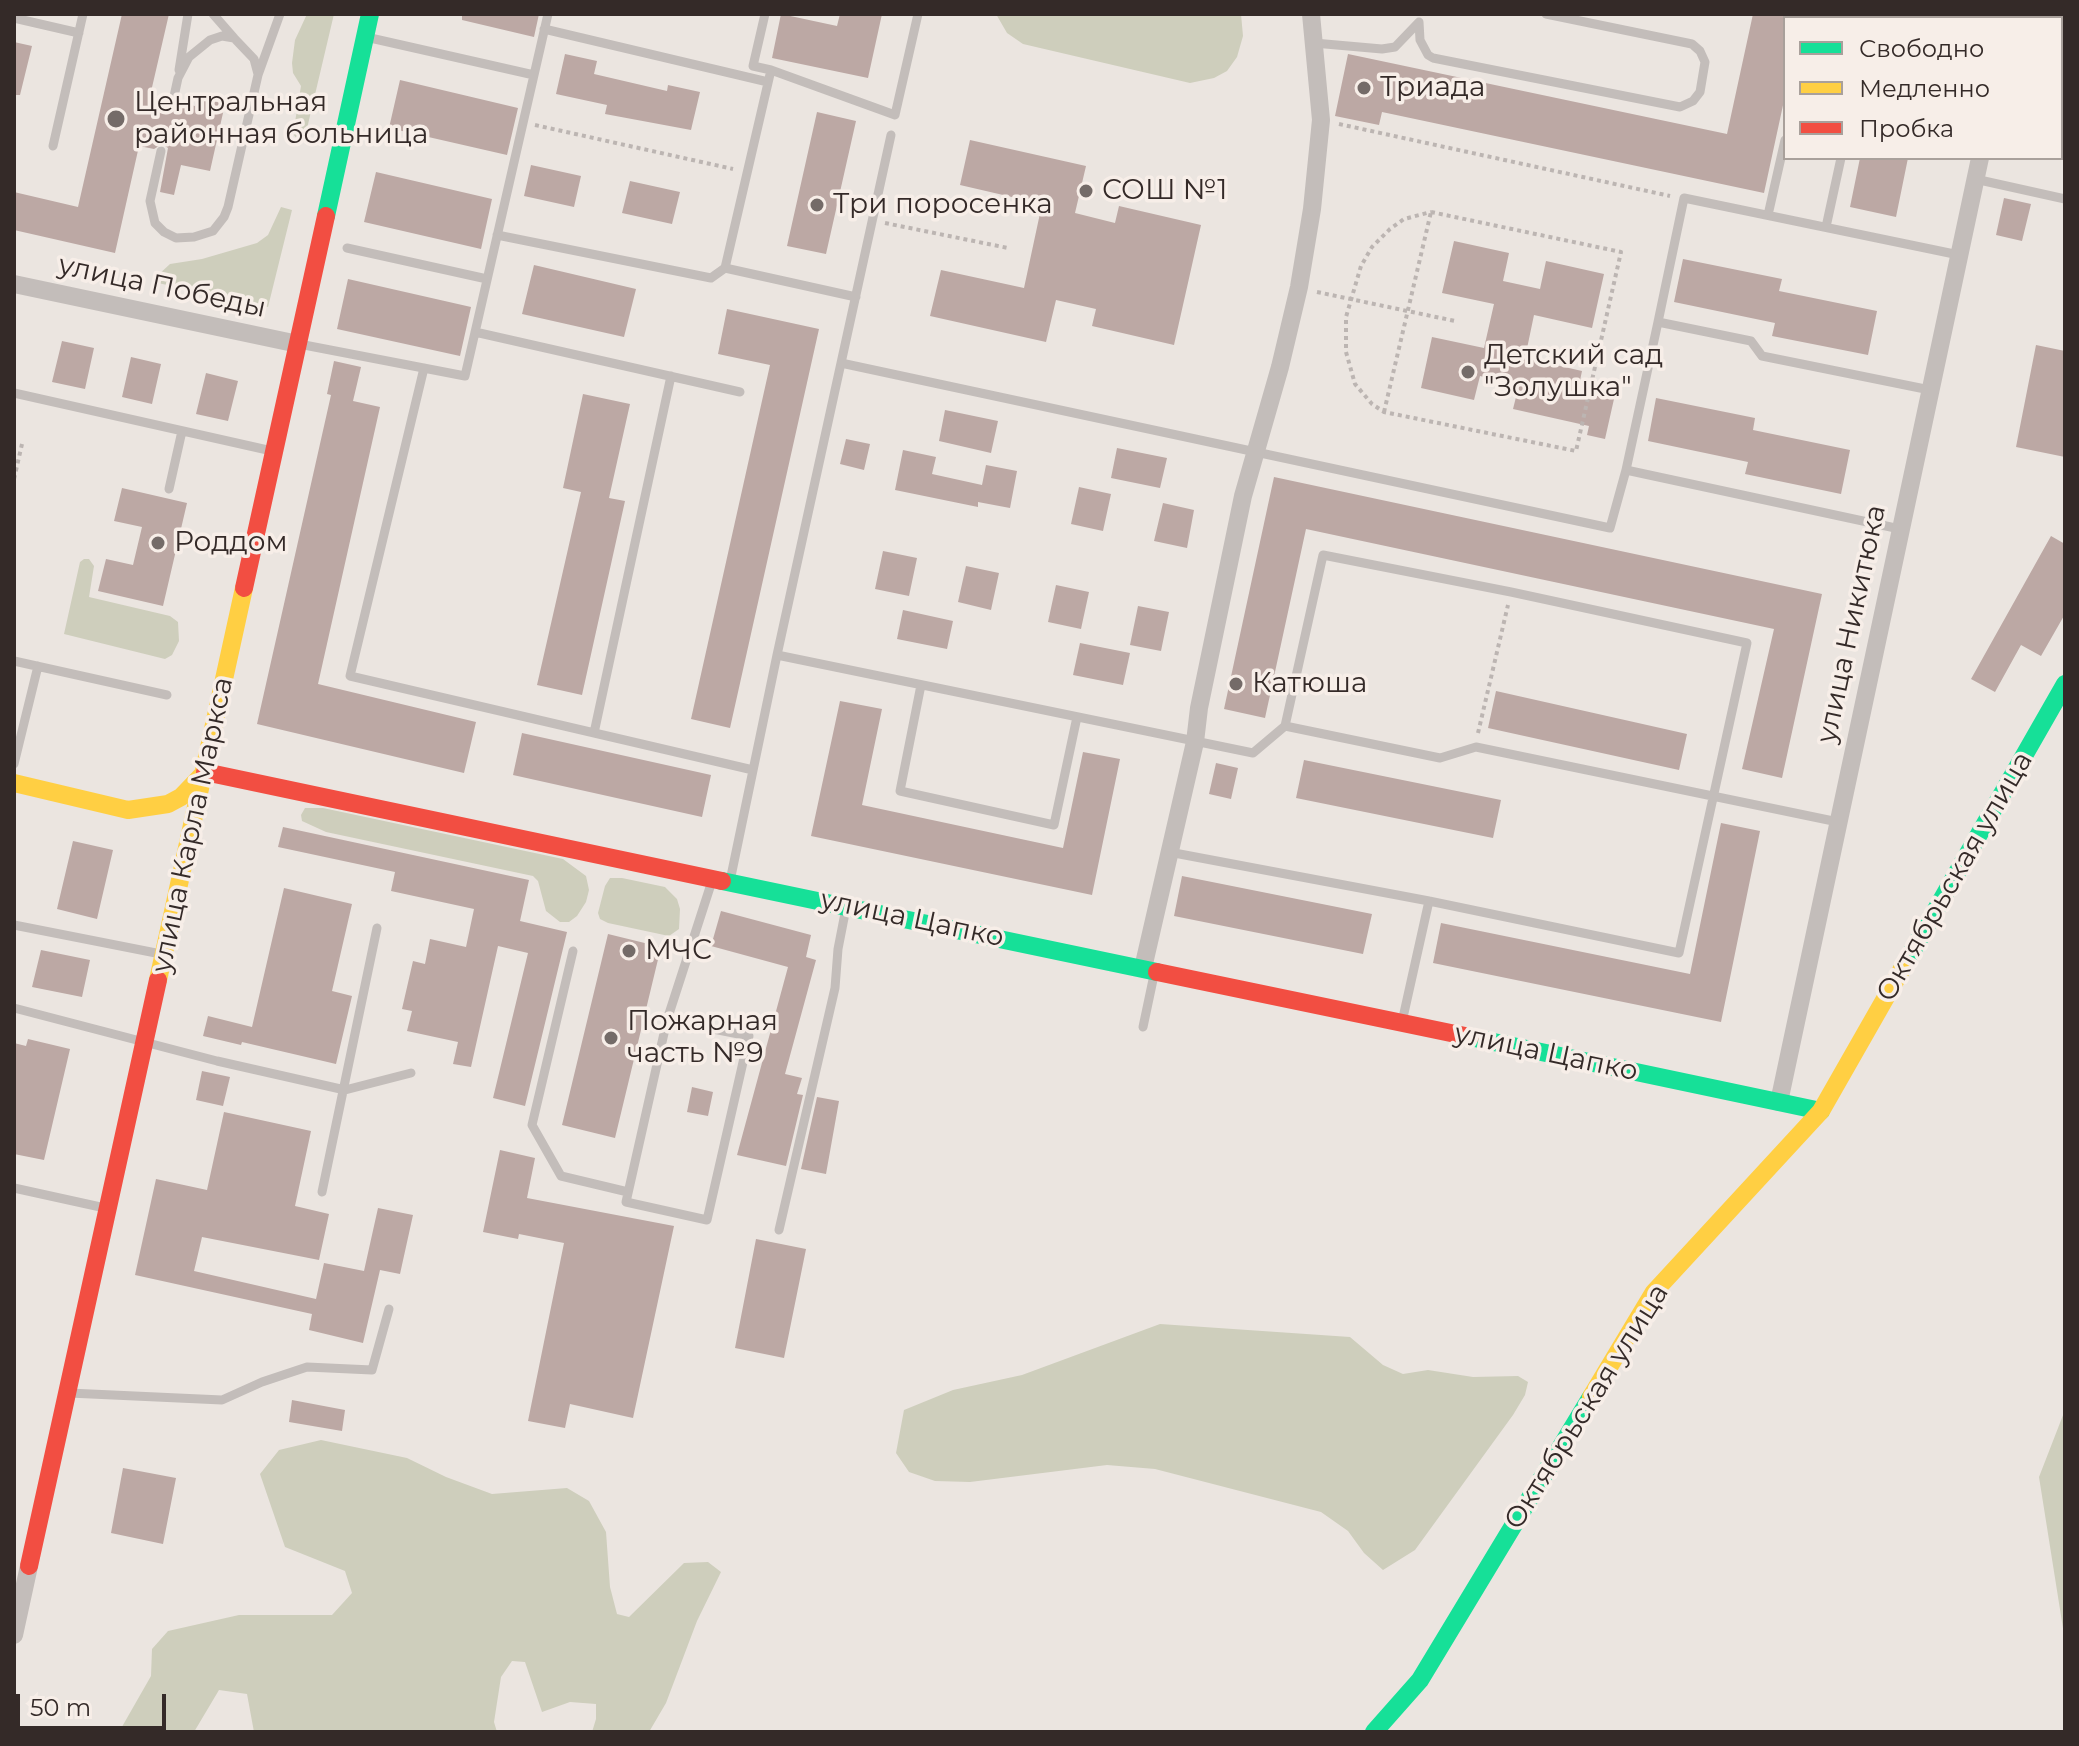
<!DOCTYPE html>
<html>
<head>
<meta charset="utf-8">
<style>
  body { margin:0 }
  #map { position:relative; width:2079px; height:1746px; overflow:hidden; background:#ebe5e0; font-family:Montserrat,sans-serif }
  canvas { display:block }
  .frame { position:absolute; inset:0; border:16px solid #342a28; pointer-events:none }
  .legend { position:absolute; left:1783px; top:16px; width:280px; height:144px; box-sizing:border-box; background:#f7eee8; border:2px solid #a9a09b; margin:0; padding:10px 14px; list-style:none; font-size:24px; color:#342a28 }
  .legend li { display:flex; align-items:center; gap:16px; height:40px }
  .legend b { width:40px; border:2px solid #a9a09b }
  .scale { position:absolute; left:16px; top:1694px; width:150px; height:36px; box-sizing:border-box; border:4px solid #342a28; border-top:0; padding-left:10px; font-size:24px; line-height:28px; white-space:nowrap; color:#342a28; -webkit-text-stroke:6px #f7eee8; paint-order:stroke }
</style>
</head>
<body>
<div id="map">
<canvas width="2079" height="1746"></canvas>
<div class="frame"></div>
<ul class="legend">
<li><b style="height:10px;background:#16e098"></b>Свободно</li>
<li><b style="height:10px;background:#ffcf43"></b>Медленно</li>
<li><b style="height:10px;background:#f24e42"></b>Пробка</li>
</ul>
<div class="scale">50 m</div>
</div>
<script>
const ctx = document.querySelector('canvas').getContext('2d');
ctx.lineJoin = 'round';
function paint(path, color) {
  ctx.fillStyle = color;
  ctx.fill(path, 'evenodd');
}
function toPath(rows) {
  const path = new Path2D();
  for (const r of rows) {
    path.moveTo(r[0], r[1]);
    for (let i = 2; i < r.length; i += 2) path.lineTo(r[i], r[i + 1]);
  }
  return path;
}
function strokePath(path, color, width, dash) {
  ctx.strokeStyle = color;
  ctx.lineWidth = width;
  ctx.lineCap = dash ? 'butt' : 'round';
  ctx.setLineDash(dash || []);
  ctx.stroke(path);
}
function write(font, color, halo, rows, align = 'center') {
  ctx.font = font + ' Montserrat,sans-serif';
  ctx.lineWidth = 7;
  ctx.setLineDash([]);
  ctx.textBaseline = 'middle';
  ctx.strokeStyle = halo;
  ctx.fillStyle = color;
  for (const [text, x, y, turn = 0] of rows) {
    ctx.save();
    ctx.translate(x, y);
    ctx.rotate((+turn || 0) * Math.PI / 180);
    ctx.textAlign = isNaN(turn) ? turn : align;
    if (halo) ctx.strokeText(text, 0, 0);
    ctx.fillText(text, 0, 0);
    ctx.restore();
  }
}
paint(toPath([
  [307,14,334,14,305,137,298,140,293,134,301,86,293,73,292,63,295,40],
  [996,14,1241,14,1243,36,1237,57,1227,71,1214,78,1190,83,1023,44,1007,33],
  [281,207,292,210,268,307,158,283,157,276,170,264,202,259,257,243,268,235],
  [84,559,89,559,94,566,89,597,170,616,178,622,179,641,172,655,165,659,64,634,80,562],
  [305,808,323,808,563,859,586,876,589,890,586,902,577,916,569,922,560,922,546,911,538,881,533,876,326,832,302,821,301,815],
  [610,878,622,878,665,887,677,899,680,909,679,929,669,936,608,923,600,919,598,913,605,886],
  [1160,1324,1350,1337,1383,1365,1403,1374,1428,1370,1473,1377,1518,1376,1528,1382,1525,1395,1513,1415,1415,1550,1383,1570,1364,1553,1348,1531,1321,1512,1155,1469,1107,1465,970,1482,935,1481,909,1472,896,1453,904,1410,953,1390,1022,1375],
  [2065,1410,2065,1641,2039,1477],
  [321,1440,407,1458,446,1477,492,1494,567,1488,589,1501,606,1532,610,1587,617,1614,629,1617,684,1563,708,1562,721,1572,697,1621,666,1703,649,1732,592,1732,596,1719,596,1704,570,1702,542,1712,525,1662,512,1661,501,1677,494,1722,497,1732,254,1732,247,1694,219,1690,194,1732,119,1732,151,1676,152,1649,168,1631,239,1615,332,1615,352,1593,345,1571,285,1547,260,1474,279,1450]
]), '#cecebc');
paint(toPath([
  [122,14,169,14,150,96,166,99,167,106,172,108,180,103,195,106,197,97,225,104,210,171,181,165,174,195,160,192,168,148,162,144,154,149,139,146,115,253,14,230,14,192,78,207],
  [462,14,539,14,534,37,462,20],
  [781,14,837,26,840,14,882,14,868,78,772,58],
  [1753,14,1785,14,1785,96,1764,193,1382,112,1379,125,1335,116,1348,54,1727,134],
  [14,42,32,46,20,95,14,95],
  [565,54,597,61,594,74,667,91,668,85,700,92,691,130,605,114,607,105,556,94],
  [400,80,518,108,507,155,389,128],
  [817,112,856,121,826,254,787,246],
  [970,140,1086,166,1075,213,1115,223,1119,206,1201,225,1174,345,1092,326,1096,309,1056,300,1046,342,930,316,941,270,1024,288,1042,204,960,185],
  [1860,158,1908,158,1896,217,1850,207],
  [531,165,581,176,574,207,524,196],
  [376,172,492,199,481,249,364,222],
  [630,181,680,192,672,224,622,213],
  [2004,198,2031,204,2022,241,1996,235],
  [1454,241,1509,253,1503,281,1540,289,1546,261,1604,274,1592,328,1534,315,1525,358,1582,371,1578,390,1614,399,1605,439,1587,435,1589,426,1513,409,1519,385,1480,376,1474,400,1421,388,1432,337,1484,348,1494,304,1442,293],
  [1683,259,1782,279,1779,291,1877,311,1868,355,1772,336,1775,323,1674,302],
  [534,265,636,289,624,337,522,314],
  [348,279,471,307,460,356,337,329],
  [727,309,819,329,730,728,691,719,770,365,718,354],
  [62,341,94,348,85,389,52,382],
  [2036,345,2065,351,2065,457,2016,447],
  [131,357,161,364,152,404,122,397],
  [334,361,361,367,353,401,380,407,318,684,476,722,464,773,257,724,331,395,327,394],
  [206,373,238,381,228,421,196,414],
  [583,394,630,404,609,498,625,501,582,695,537,685,581,492,563,488],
  [1656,398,1755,418,1753,430,1850,450,1841,494,1745,474,1748,462,1648,441],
  [945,410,998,421,991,453,939,441],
  [846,439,870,444,864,470,840,464],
  [1117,448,1167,458,1160,488,1111,478],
  [903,450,936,457,932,474,982,485,986,465,1017,471,1010,508,978,502,978,507,895,490],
  [1274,477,1822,594,1782,778,1742,769,1774,629,1306,529,1265,718,1224,709],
  [1079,487,1111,494,1103,531,1071,524],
  [122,488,187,503,163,606,98,591,106,559,133,565,142,527,114,521],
  [1163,503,1194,510,1187,548,1154,541],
  [2051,536,2065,544,2065,614,2041,656,2021,645,1995,692,1971,679],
  [883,551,917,558,909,596,875,589],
  [966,566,999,573,991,610,958,602],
  [1056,585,1089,592,1081,629,1048,622],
  [1138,606,1169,612,1161,651,1130,645],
  [903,610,953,621,947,649,897,639],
  [1080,643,1130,653,1123,685,1073,675],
  [1496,691,1687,734,1679,770,1488,728],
  [840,701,882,709,862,805,1063,848,1083,752,1120,759,1092,895,811,836],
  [522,733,711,775,702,817,513,775],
  [1304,760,1501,800,1493,838,1296,798],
  [1216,763,1238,768,1231,799,1209,794],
  [1721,823,1760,831,1721,1022,1433,963,1441,923,1690,974],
  [283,827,529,880,520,921,567,932,525,1106,493,1098,528,953,498,946,471,1067,453,1064,458,1042,407,1031,412,1011,402,1009,413,961,425,964,430,939,466,947,474,909,391,891,395,872,278,847],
  [73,841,113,850,97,919,57,909],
  [1182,876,1372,914,1363,954,1174,916],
  [284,888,352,904,332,991,352,996,336,1064,242,1042,241,1045,203,1036,208,1016,252,1027],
  [721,911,811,935,806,957,816,960,785,1074,802,1078,797,1094,803,1095,786,1166,737,1155,788,967,711,946],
  [608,934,661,947,615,1138,562,1125],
  [41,950,90,960,82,997,32,987],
  [28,1039,70,1049,44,1160,14,1154,14,1043,26,1046],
  [202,1071,230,1077,223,1106,196,1100],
  [692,1087,713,1092,708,1116,687,1112],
  [817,1097,839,1101,826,1174,801,1169],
  [224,1112,311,1131,295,1206,329,1214,319,1260,202,1237,194,1271,316,1299,324,1263,364,1271,378,1208,413,1215,400,1274,380,1270,363,1343,309,1330,312,1314,135,1275,156,1179,207,1190],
  [500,1150,535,1158,527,1198,674,1226,633,1418,570,1404,565,1428,528,1421,564,1243,519,1234,518,1239,483,1232],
  [756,1239,806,1249,784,1358,735,1348],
  [292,1400,345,1410,342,1431,289,1422],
  [123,1468,176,1478,163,1544,111,1533]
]), '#bca8a4');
strokePath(toPath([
  [1339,124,1670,196],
  [535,125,733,169],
  [1431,212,1621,252,1576,451,1384,412,1372,404,1355,384,1346,352,1346,317,1361,266,1372,247,1390,229,1404,219,1431,212],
  [885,223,1008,248],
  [1317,292,1455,321],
  [1384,412,1431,212],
  [14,479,22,444],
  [1478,733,1508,605]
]), '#bcb5b2', 4, [4, 4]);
strokePath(toPath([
  [213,14,234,38],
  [765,14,753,66,771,70,895,115,918,14],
  [14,18,79,33],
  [1812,18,1813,14],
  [1871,18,1872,14],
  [544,29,768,82],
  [366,37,534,75],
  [1314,43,1382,49,1395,47,1419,22,1420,40,1428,55,1433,58,1680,107,1693,101,1700,92,1705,62,1700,51,1692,44,1546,14],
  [179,70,188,14],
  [771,70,725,268,856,297],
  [173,101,178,78,189,57,210,40,222,36,234,38,254,59,258,74],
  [53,146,83,14],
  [161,151,150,201,155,223,164,232,176,238,194,237,213,231,224,217,228,207,258,75,280,14],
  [1975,179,2065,199],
  [1768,215,1785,140],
  [1826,227,1841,158],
  [497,235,711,278,725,268],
  [347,248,487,279],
  [1658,322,1684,198,1959,255],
  [475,332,740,392],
  [299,344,465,376,548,14],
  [841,363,1610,528,1626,470],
  [424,368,350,676,753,770],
  [14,393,272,451],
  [169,489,182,431],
  [1900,529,1626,470,1658,322,1751,341,1762,356,1930,390],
  [777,655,891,135],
  [14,661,167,695],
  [921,685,900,791,1054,825,1077,717],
  [594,733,671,376],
  [14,764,38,666],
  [1169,852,1429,901,1679,953,1747,643,1511,592,1323,555,1285,726],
  [730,881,777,655,1253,753,1285,726,1440,758,1476,747,1838,822],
  [14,925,161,954],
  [573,951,532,1125,561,1176,628,1192],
  [14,1008,217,1061,345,1090,411,1073],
  [667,1020,749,1036,707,1220,626,1202,667,1020,712,881],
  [1402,1022,1429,901],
  [1143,1027,1154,975],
  [14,1188,105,1208],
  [322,1192,377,928],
  [779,1230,835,988,838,949,846,908],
  [69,1393,222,1400,262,1382,307,1367,372,1370,389,1309]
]), '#c3bdba', 9);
strokePath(toPath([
  [2009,18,2010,14],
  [14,284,298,344],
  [1143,968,1195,742,1199,708,1243,496,1280,367,1299,287,1312,209,1321,120,1311,14],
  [1779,1102,1980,158],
  [14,1635,29,1566]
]), '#c3bdba', 18);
strokePath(toPath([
  [326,216,370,14],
  [722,881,1157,972],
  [1902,969,2065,684],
  [1470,1037,1821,1111],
  [1374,1732,1420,1680,1591,1397]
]), '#16e098', 18);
strokePath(toPath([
  [14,783,128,810,168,804,181,797,205,772],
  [158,980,244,588],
  [1591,1397,1654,1292,1821,1111,1902,969]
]), '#ffcf43', 18);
strokePath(toPath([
  [244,588,326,216],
  [205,772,722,881],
  [1157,972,1470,1037],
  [29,1566,158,980]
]), '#f24e42', 18);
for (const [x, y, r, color] of [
  [1364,88,8,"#746b68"],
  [116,119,10,"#746b68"],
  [1086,191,8,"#746b68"],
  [817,205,8,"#746b68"],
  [1468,372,8,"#746b68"],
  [158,543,8,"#746b68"],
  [1236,684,8,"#746b68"],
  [629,951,8,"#746b68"],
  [611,1038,8,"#746b68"]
]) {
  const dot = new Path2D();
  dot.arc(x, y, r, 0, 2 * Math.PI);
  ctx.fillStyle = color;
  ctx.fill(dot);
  strokePath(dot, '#f7eee8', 3);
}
write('28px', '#342a28', '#f7eee8', [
  ["Триада",1380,88],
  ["Центральная",134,103],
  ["районная больница",134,135],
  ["СОШ №1",1102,191],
  ["Три поросенка",833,205],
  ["Детский сад",1484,356],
  ["\"Золушка\"",1484,388],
  ["Роддом",174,543],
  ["Катюша",1252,684],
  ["МЧС",645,951],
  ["Пожарная",627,1022],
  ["часть №9",627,1054]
], 'left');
write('28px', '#342a28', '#f7eee8', [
  ["улица Победы",162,287,12],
  ["улица Никитюка",1852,624,-78],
  ["улица Карла Маркса",193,825,-78],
  ["Октябрьская улица",1955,877,-60],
  ["улица Цапко",912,919,12],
  ["улица Цапко",1546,1053,12],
  ["Октябрьская улица",1587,1407,-58]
]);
</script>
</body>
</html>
